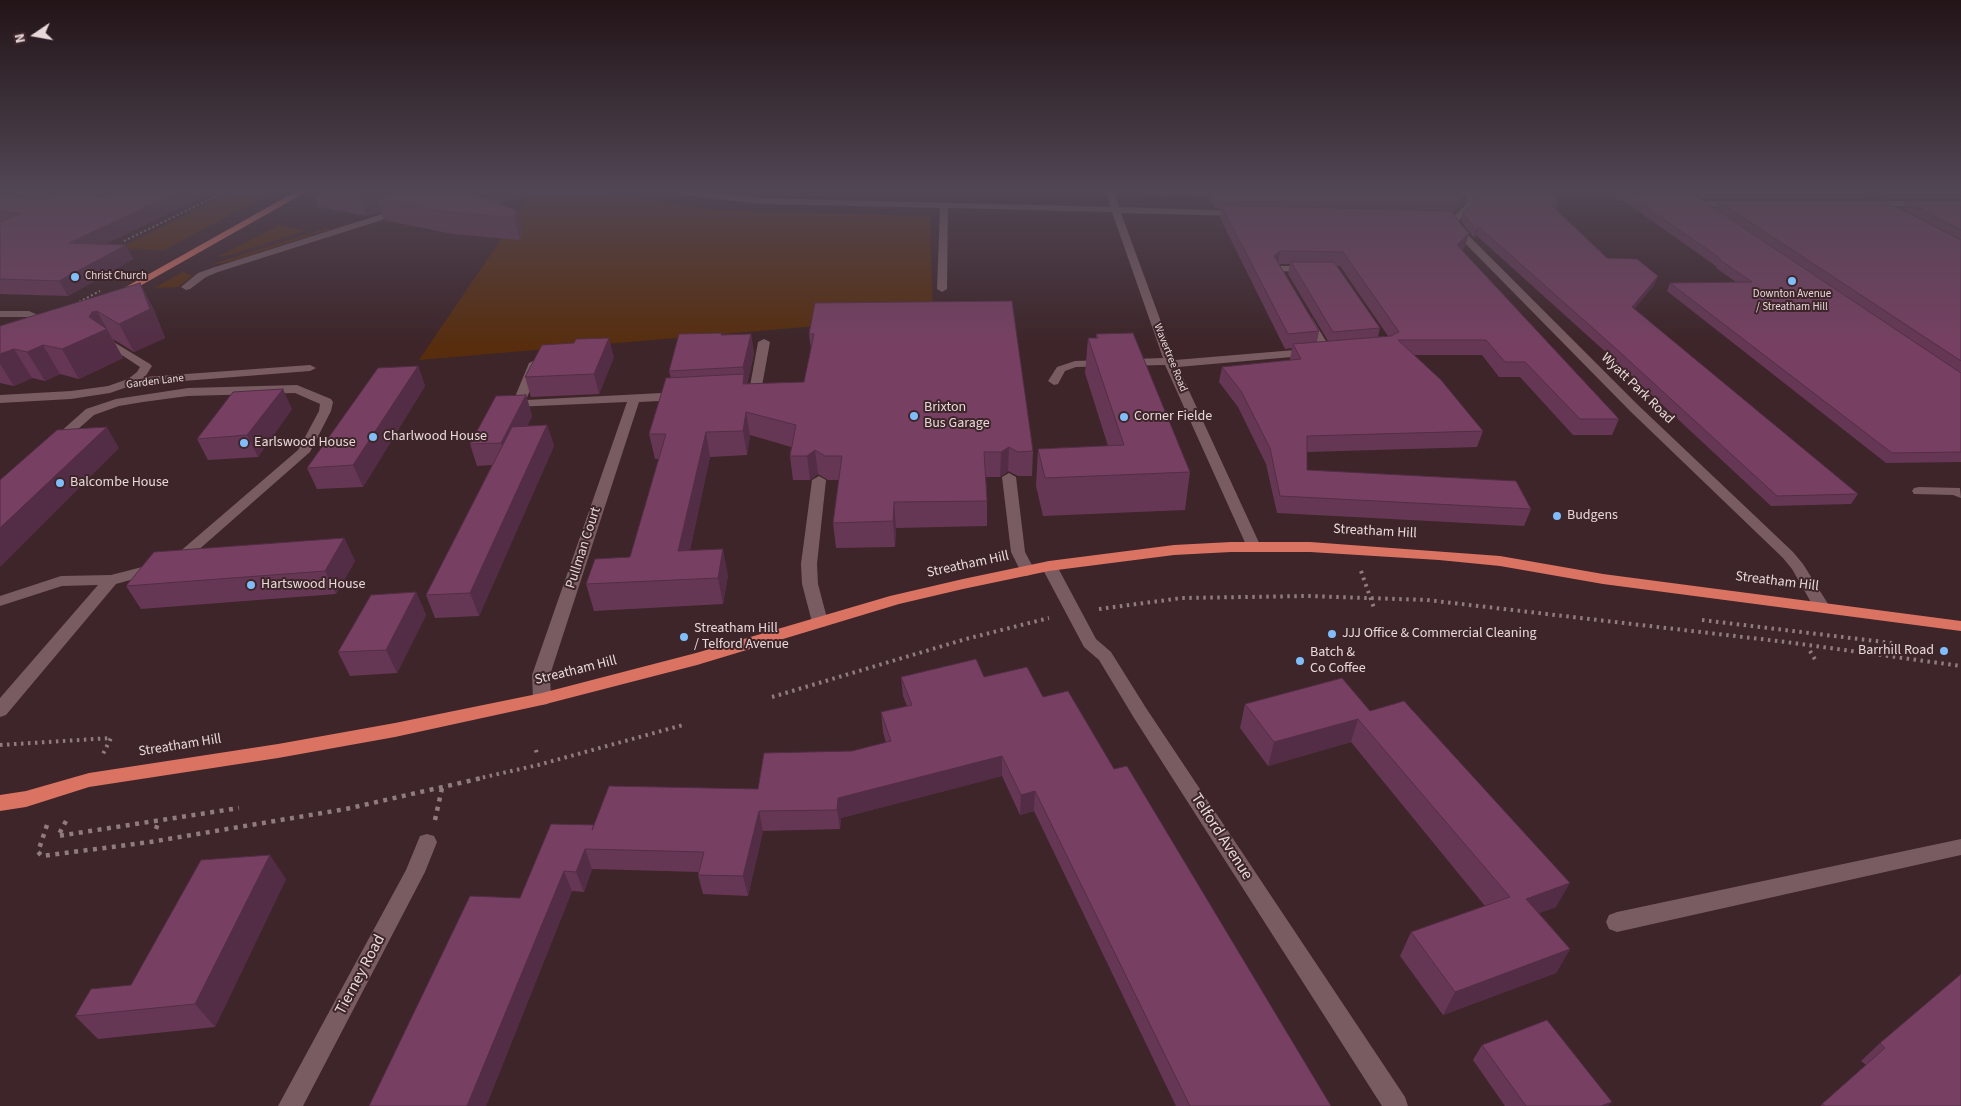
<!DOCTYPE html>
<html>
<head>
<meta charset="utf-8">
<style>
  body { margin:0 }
  #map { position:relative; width:1961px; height:1106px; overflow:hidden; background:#3d2529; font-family:"Source Sans 3",sans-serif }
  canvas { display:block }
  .north { position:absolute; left:10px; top:10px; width:50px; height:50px; -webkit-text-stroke:4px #3d2529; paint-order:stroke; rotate:258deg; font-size:14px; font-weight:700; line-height:20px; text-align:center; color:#e8d8da }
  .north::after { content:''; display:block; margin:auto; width:18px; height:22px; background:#e8d8da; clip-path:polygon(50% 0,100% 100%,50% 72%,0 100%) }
</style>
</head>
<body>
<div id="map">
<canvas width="1961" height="1106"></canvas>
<div class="north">N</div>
</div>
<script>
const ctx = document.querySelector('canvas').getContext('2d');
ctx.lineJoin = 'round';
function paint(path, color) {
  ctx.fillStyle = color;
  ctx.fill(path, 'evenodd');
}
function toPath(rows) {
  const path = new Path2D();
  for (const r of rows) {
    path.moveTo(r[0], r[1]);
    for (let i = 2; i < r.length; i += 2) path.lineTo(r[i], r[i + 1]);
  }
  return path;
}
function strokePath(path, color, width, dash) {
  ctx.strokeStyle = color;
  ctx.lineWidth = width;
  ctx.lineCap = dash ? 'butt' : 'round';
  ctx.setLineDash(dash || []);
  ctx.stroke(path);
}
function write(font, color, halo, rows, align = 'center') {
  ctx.font = font + ' "Source Sans 3",sans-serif';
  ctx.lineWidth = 4;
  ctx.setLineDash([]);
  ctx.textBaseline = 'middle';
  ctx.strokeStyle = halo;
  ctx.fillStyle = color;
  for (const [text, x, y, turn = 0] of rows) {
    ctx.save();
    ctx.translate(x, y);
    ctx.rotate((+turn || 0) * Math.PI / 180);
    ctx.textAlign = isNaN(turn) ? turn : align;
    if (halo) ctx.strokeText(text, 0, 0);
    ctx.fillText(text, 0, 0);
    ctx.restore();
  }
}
paint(toPath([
  [232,192,274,192,164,250,120,248],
  [533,192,604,192,715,210,930,216,933,316,419,360],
  [279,225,305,231,230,255,218,257],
  [327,228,331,229,229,262,209,265],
  [183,272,192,276,178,287,154,288]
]), '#572d0d');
strokePath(toPath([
  [124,241,225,192],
  [79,302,100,291]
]), '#907c7f', 2, [2, 2.5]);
strokePath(toPath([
  [1361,571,1374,608],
  [1099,609,1182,598,1308,596,1427,600,1786,642,1961,666],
  [1702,620,1892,643],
  [1810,651,1816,661],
  [772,697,966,639,1049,618],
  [0,745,111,738,103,754],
  [536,750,537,755],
  [476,779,538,765,683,725]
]), '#907c7f', 4, [2.5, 4.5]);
strokePath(toPath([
  [435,820,442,788],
  [66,821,58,836,239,808],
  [47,825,38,852,42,856,150,842,346,809,482,778],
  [156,829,159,820]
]), '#907c7f', 4.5, [4, 5.5]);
paint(toPath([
  [13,192,29,192,9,199,0,205,0,198,13,192],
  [678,192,709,192,763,198,1110,207,1107,192,1115,192,1119,207,1243,211,1244,213,1240,216,1121,213,1175,360,1319,348,1303,320,1308,317,1312,318,1332,351,1326,354,1178,367,1261,547,1259,550,1254,552,1249,550,1247,547,1165,365,1076,367,1065,371,1058,384,1054,385,1048,381,1057,367,1075,361,1163,358,1112,212,948,208,947,289,942,292,937,289,940,208,763,204,682,195,678,192],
  [1461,192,1470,192,1476,203,1459,220,1460,224,1466,233,1638,405,1793,552,1803,564,1830,607,1828,611,1822,612,1816,611,1792,569,1783,558,1630,411,1459,237,1450,224,1451,219,1467,203,1461,192],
  [1699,201,1737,201,1741,204,1737,207,1696,206,1695,204,1699,201],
  [1870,201,1961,201,1961,207,1867,206,1866,204,1870,201],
  [401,208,405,211,404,213,218,272,206,277,190,289,186,290,181,287,198,273,212,268,401,208],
  [1278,266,1309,266,1314,269,1309,272,1275,271,1275,267,1278,266],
  [0,311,29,311,53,322,48,325,27,317,0,317,0,311],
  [764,339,770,342,762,386,756,395,739,396,737,393,739,390,748,389,750,386,758,342,764,339],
  [112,341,150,364,152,366,145,377,310,365,316,368,310,371,133,385,110,393,71,399,0,403,0,395,71,391,108,386,128,379,137,372,140,367,108,346,106,344,108,342,112,341],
  [535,360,541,363,526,400,681,392,687,396,681,400,639,402,550,675,551,699,548,704,542,705,536,704,533,699,532,675,627,402,514,407,512,404,529,363,535,360],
  [297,385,331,399,333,402,331,411,310,452,187,560,176,565,171,563,168,560,171,557,177,554,298,450,319,411,320,404,295,393,188,396,143,402,119,406,94,415,60,445,55,446,49,442,86,409,116,399,188,388,297,385],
  [1009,473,1016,477,1025,552,1035,571,1032,574,1027,576,1022,574,1011,552,1002,477,1009,473],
  [819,476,826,480,817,564,818,584,828,622,826,626,820,627,814,626,812,622,802,584,801,564,812,480,819,476],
  [1919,487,1960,488,1961,498,1953,495,1914,494,1912,491,1914,488,1919,487],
  [1049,561,1054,563,1057,566,1096,639,1111,652,1146,708,1405,1097,1408,1106,1382,1106,1134,718,1099,660,1084,647,1041,566,1044,563,1049,561],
  [154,564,159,566,162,569,159,572,116,584,6,715,0,717,0,698,98,585,62,586,0,606,0,596,61,576,111,575,154,564],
  [427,834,434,836,437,842,425,872,303,1106,278,1106,406,870,420,836,427,834],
  [1961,839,1961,855,1617,932,1609,929,1606,922,1609,915,1617,912,1961,839]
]), '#785c61');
paint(toPath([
  [295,192,306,192,124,295,116,295,115,293,295,192],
  [1231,542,1310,542,1500,556,1603,574,1961,621,1961,631,1603,584,1500,566,1439,560,1310,552,1231,552,1174,555,1049,571,963,589,899,604,697,665,542,705,395,737,278,758,89,787,26,807,0,811,0,795,26,791,89,773,278,744,395,723,542,693,696,653,890,596,963,579,1049,561,1174,545,1231,542]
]), '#db7363');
paint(toPath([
  [0,192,213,192,105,244,126,245,133,259,68,296,0,294],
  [8,193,11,197,1,196],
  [313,192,530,192,530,194,501,204,516,210,522,231,520,240,453,234,384,220,381,212,367,216,318,207],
  [1140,192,1466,192,1467,195,1465,203,1454,213,1461,225,1469,233,1465,246,1462,250,1619,419,1612,435,1573,435,1520,377,1499,377,1482,355,1414,355,1483,431,1477,447,1307,452,1307,470,1531,509,1524,526,1277,513,1266,464,1238,407,1219,382,1222,367,1290,360,1290,359,1292,348,1285,349,1220,218,1221,209,1215,208,1209,197,1140,196],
  [1279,264,1290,264,1288,274,1328,341,1317,342,1319,331],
  [1337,266,1340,266,1388,336,1378,337,1380,328],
  [1471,192,1560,192,1558,199,1555,199,1558,202,1556,209,1607,258,1658,276,1654,285,1634,309,1858,494,1851,504,1771,506,1609,355,1476,235,1474,238,1461,221,1463,213,1476,200],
  [1608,192,1690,192,1715,209,1718,201,1961,240,1961,462,1886,463,1667,291,1670,283,1736,282,1716,268,1717,267,1713,264,1624,201,1620,201],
  [1692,192,1868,192,1864,199,1703,199],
  [1872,192,1961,192,1961,199,1884,199],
  [1906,201,1961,201,1961,240,1902,209],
  [140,283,154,310,165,338,134,352,113,339,123,358,79,379,60,374,45,381,32,378,14,386,0,383,0,326],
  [815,303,1033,451,1032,476,1018,476,1008,471,1000,477,986,477,987,501,987,526,896,528,895,547,836,548,833,523,839,480,828,480,818,474,810,480,793,480,790,456,791,447,750,435,747,455,710,457,690,550,728,575,723,604,594,611,586,584,630,557,659,459,655,459,649,434,671,378,669,371,722,335,751,334,754,354,747,384,804,382,811,349,809,334],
  [1096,334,1190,472,1185,510,1043,516,1036,486,1038,449,1108,446,1085,373,1088,338,1096,338],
  [614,357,599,394,531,397,525,377],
  [418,366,425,386,363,487,317,489,307,468],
  [526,395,532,416,527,426,547,425,554,446,479,616,435,618,426,595,492,465,477,466,470,444],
  [292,409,258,457,208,460,197,439],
  [344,538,355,561,336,594,141,609,126,586],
  [416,592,426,615,397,673,350,676,338,652],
  [901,677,984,677,1043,697,1114,769,1331,1106,1176,1106,1034,811,1020,815,1002,776,841,818,840,829,763,831,748,896,703,894,698,875,699,872,592,869,584,892,572,891,486,1106,369,1106,520,898,594,825,758,789,852,751,886,743,883,732,881,712,907,706,903,696],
  [1245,704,1370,711,1556,907,1539,913,1570,949,1556,973,1443,1015,1400,956,1411,932,1485,906,1351,742,1268,766,1240,728],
  [286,879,215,1027,98,1039,75,1016,131,985],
  [1880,1043,1961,1106,1820,1106,1866,1065,1861,1061],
  [1482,1045,1608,1106,1505,1106,1473,1060]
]), '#663754');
paint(toPath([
  [0,192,8,193,0,197],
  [95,192,127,192,99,207,92,194],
  [178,192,213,192,77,258,69,243],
  [368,192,441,192,376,198,381,212,367,216,359,195],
  [467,192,530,192,530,194,473,213],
  [1467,195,1465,203,1452,214,1454,206],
  [516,210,522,231,520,240,514,218],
  [1479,227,1476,235,1474,238,1476,230],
  [1469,233,1465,246,1453,258,1457,245],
  [126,245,133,259,68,296,59,281],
  [1280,251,1278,264,1274,256],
  [1658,276,1654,285,1629,316,1632,307],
  [140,283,154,310,165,338,134,352,119,324],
  [97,311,123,358,79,379,62,349,89,317,92,312],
  [751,334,754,354,746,387,743,384,744,374,743,367],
  [609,338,614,357,599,394,594,374],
  [43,345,60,374,45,381,27,352],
  [14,349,32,378,14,386,0,364,0,354],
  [418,366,425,386,363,487,353,465],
  [283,389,292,409,258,457,247,435],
  [526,395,532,416,508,464,501,443],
  [746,412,750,435,747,455,743,431],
  [547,425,554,446,479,616,470,593],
  [107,427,119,448,0,567,0,528],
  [706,432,710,457,684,577,678,551],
  [1009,447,1008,471,1000,477,1001,452],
  [815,450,818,474,810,480,807,456],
  [894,502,896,528,895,547,893,521],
  [344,538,355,561,336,594,325,571],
  [723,549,728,575,723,604,718,578],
  [416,592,426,615,397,673,386,650],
  [1358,719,1351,742,1268,766,1274,742],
  [1002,756,1002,776,841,818,840,829,837,810,838,798],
  [1035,791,1034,811,1020,815,1021,795],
  [759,811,763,831,748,896,743,876],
  [585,849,592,869,584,892,576,872],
  [270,855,286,879,215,1027,195,1004],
  [564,871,572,891,486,1106,467,1106],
  [1570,883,1556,907,1514,922,1526,899],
  [1570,949,1556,973,1443,1015,1455,992],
  [1612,1102,1608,1106,1601,1106]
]), '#532d45');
const building = toPath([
  [47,192,95,192,92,194,101,198,113,192,178,192,69,243,126,245,59,281,0,279,0,222,20,213,0,212,0,196,44,200,51,195,47,192],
  [345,192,368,192,359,195,345,192],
  [396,192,467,192,516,210,514,218,446,212,376,198,396,192],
  [1212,192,1466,192,1467,195,1454,206,1216,201,1212,192],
  [1478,192,1548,192,1558,202,1548,202,1607,258,1637,259,1658,276,1632,307,1858,494,1777,496,1613,346,1479,227,1476,230,1463,213,1480,196,1478,192],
  [1622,192,1690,192,1961,373,1961,452,1892,453,1670,283,1752,282,1720,260,1721,260,1717,256,1627,194,1623,194,1622,192],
  [1718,201,1885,201,1961,240,1961,361,1718,201],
  [1906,201,1961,201,1961,230,1906,201],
  [1221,205,1452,211,1461,225,1469,233,1457,245,1619,419,1580,419,1525,362,1505,362,1486,340,1398,340,1441,380,1483,431,1307,436,1307,470,1516,481,1531,509,1280,496,1270,448,1241,391,1222,367,1301,359,1293,344,1391,336,1399,332,1343,252,1280,251,1274,256,1319,331,1288,334,1221,205],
  [1291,262,1334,262,1380,328,1333,332,1291,262],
  [140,283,150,309,119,324,97,311,92,312,89,317,107,329,62,349,43,345,27,352,14,349,0,354,0,326,140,283],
  [1012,301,1033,451,1018,452,1009,447,1001,452,984,452,987,501,894,502,893,521,833,523,842,456,825,456,815,450,807,456,790,456,796,425,746,412,743,431,706,432,678,551,723,549,718,578,586,584,595,559,630,557,666,434,649,434,666,378,744,374,743,384,804,382,814,334,809,334,815,303,1012,301],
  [722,333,721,335,751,334,743,367,669,371,679,334,722,333],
  [1133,333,1190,472,1045,478,1038,449,1124,445,1088,338,1098,338,1096,334,1133,333],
  [609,338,594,374,525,377,542,345,574,343,576,339,609,338],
  [418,366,353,465,307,468,378,368,418,366],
  [283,389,247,435,197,439,233,392,283,389],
  [526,395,501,443,470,444,496,396,526,395],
  [547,425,470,593,426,595,512,427,547,425],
  [107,427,0,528,0,480,57,430,107,427],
  [344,538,325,571,126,586,154,552,344,538],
  [416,592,386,650,338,652,371,595,416,592],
  [976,659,984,677,1027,667,1043,697,1068,691,1114,769,1127,766,1331,1106,1190,1106,1035,791,1021,795,1002,756,838,798,837,810,759,811,743,876,698,875,704,852,585,849,576,872,564,871,467,1106,369,1106,470,896,520,898,551,824,594,825,592,830,609,786,758,789,764,753,852,751,891,741,881,712,912,705,901,677,976,659],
  [1342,678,1370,711,1404,701,1570,883,1526,899,1570,949,1455,992,1411,932,1510,897,1358,719,1274,742,1245,704,1342,678],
  [270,855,195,1004,75,1016,91,989,131,985,201,860,270,855],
  [1961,974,1961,1106,1825,1106,1822,1104,1885,1048,1880,1043,1961,974],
  [1547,1020,1612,1102,1601,1106,1526,1106,1482,1045,1547,1020]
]);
paint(building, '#774062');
strokePath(building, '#532d45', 1);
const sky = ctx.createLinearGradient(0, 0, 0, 347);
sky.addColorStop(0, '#221417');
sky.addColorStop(0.55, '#514654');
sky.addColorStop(1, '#51465400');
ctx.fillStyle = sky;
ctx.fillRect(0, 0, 1961, 347);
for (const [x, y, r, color] of [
  [75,277,5,"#81bdfa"],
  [1792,281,5,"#81bdfa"],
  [914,416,5,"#81bdfa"],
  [1124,417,5,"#81bdfa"],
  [373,437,5,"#81bdfa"],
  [244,443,5,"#81bdfa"],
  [60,483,5,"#81bdfa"],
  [1557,516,5,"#81bdfa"],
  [251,585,5,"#81bdfa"],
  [1332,634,5,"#81bdfa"],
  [684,637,5,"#81bdfa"],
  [1944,651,5,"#81bdfa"],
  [1300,661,5,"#81bdfa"]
]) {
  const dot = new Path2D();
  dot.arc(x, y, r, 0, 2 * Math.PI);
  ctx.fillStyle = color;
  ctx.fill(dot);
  strokePath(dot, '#3d2529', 2);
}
write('11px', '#e8d8da', '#3d2529', [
  ["Christ Church",85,277],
  ["Downton Avenue",1792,295,"center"],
  ["/ Streatham Hill",1792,308,"center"]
], 'left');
write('11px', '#e8d8da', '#3d2529', [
  ["Wavertree Road",1170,358,68],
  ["Garden Lane",155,382,-7]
]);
write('14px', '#e8d8da', '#3d2529', [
  ["Wyatt Park Road",1637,389,44],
  ["Streatham Hill",1375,532,3],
  ["Pullman Court",584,548,-72],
  ["Streatham Hill",968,565,-12],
  ["Streatham Hill",1777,582,7],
  ["Streatham Hill",576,671,-14],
  ["Streatham Hill",180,746,-9]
]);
write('14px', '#e8d8da', '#3d2529', [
  ["Brixton",924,408],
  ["Bus Garage",924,424],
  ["Corner Fielde",1134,417],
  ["Charlwood House",383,437],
  ["Earlswood House",254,443],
  ["Balcombe House",70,483],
  ["Budgens",1567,516],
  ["Hartswood House",261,585],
  ["Streatham Hill",694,629],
  ["/ Telford Avenue",694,645],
  ["JJJ Office & Commercial Cleaning",1342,634],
  ["Barrhill Road",1934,651,"right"],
  ["Batch &",1310,653],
  ["Co Coffee",1310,669]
], 'left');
write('16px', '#e8d8da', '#3d2529', [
  ["Telford Avenue",1221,837,57],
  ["Tierney Road",361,975,-62]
]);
</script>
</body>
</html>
